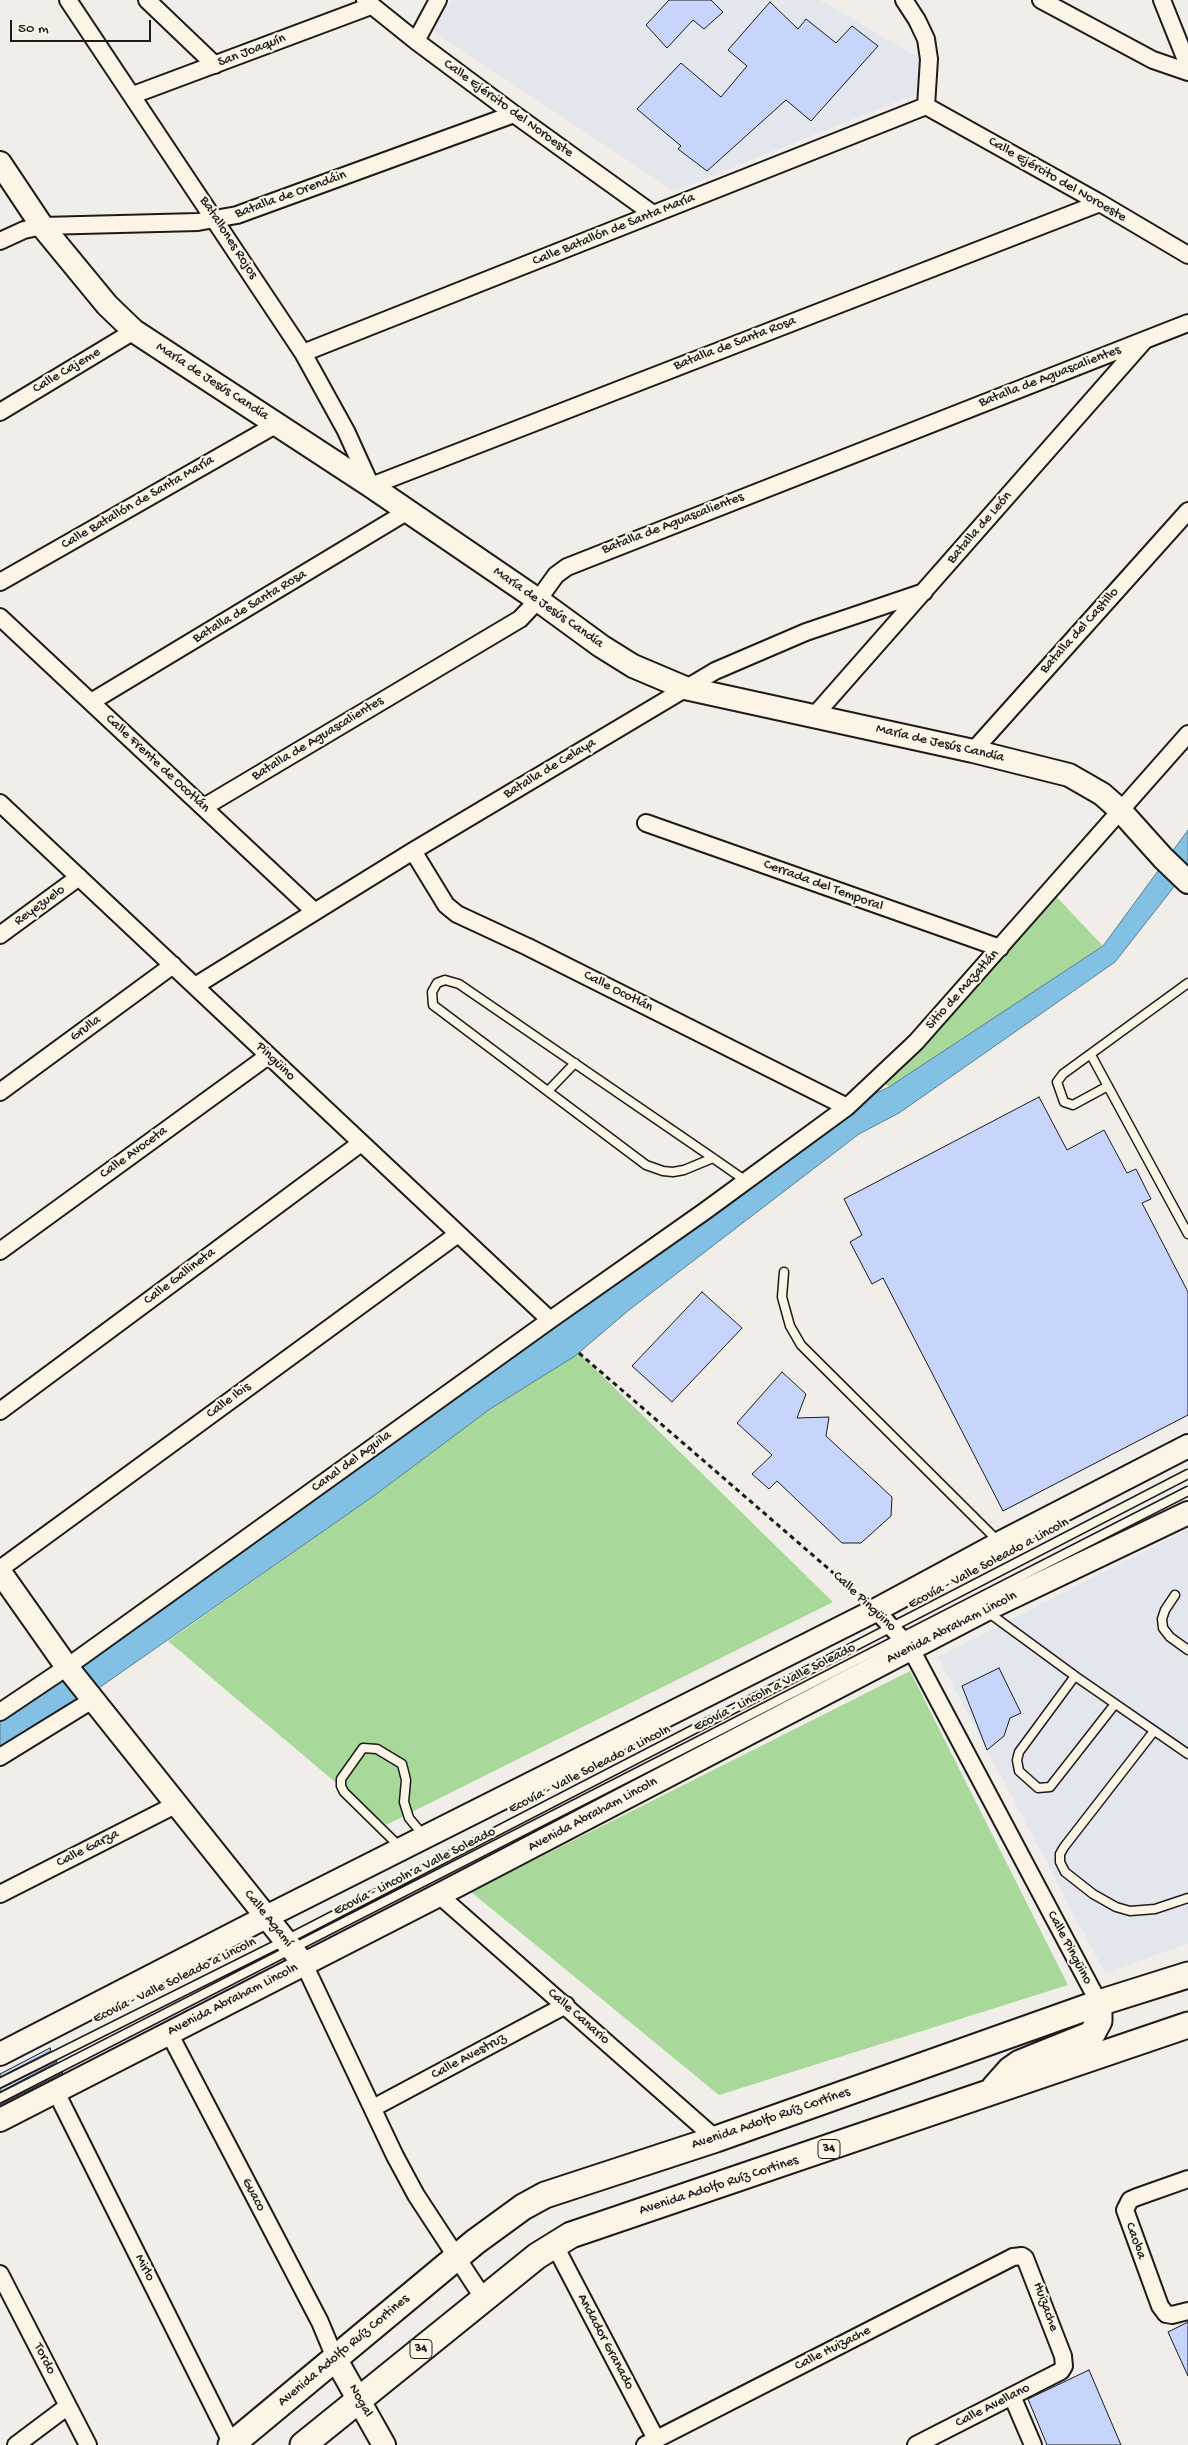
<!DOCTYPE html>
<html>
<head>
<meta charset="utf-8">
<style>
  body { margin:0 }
  #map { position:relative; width:1188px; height:2445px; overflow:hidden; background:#f1eee9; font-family:"Gochi Hand",sans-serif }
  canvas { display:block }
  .scale { position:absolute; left:10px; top:20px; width:141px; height:22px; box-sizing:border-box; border:2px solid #1c1c1c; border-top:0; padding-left:6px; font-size:15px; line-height:18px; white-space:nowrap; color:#1c1c1c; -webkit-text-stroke:4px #fcf5e5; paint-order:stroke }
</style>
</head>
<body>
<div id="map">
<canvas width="1188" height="2445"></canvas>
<div class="scale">50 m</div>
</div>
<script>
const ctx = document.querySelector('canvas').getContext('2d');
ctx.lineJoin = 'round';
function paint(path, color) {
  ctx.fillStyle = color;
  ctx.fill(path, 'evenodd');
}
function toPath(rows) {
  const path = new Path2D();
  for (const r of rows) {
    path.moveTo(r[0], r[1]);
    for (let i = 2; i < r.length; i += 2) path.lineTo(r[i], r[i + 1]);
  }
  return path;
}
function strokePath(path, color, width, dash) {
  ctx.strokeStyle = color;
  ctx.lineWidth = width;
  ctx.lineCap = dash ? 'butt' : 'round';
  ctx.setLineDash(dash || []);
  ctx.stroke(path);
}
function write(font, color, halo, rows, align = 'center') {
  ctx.font = font + ' "Gochi Hand",sans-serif';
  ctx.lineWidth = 4.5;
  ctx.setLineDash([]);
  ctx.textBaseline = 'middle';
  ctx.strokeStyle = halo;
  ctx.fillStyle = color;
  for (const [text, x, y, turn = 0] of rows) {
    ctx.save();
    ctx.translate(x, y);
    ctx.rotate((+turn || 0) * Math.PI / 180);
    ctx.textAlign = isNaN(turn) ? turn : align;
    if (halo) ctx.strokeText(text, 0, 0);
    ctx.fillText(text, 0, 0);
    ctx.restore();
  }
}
paint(toPath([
  [452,0,820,0,925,61,916,94,674,191,432,30],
  [1188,1529,1188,1944,1105,1973,938,1657]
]), '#e4e6ee');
paint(toPath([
  [1050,890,1103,946,889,1087,877,1079],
  [579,1353,833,1602,386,1825,168,1641,375,1495,490,1409],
  [910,1671,1068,1985,719,2095,471,1892]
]), '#a9d99a');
const water = toPath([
  [1188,830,1188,869,1115,962,899,1113,859,1134,629,1310,575,1356,490,1409,375,1495,0,1757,0,1712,847,1107,889,1087,1103,946,1188,830]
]);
paint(water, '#82c1e3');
strokePath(water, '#597f93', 1);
const building = toPath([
  [669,0,711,0,723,12,704,29,693,20,667,48,646,25,669,0],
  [770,2,798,29,806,19,836,43,852,26,878,46,811,121,786,100,707,171,678,149,681,146,637,109,681,63,721,97,747,66,728,50,770,2],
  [1039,1097,1067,1150,1104,1130,1127,1173,1136,1169,1151,1199,1142,1203,1188,1292,1188,1415,1003,1511,883,1278,872,1284,850,1242,862,1235,844,1199,1039,1097],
  [702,1292,742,1328,672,1402,632,1366,702,1292],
  [782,1372,806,1394,797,1418,829,1417,826,1436,892,1497,891,1516,861,1543,842,1543,777,1481,769,1489,752,1474,772,1455,737,1423,782,1372],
  [999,1668,1021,1713,1010,1718,1004,1736,987,1750,962,1686,999,1668],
  [50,2048,51,2051,0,2077,0,2074,50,2048],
  [56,2061,57,2062,0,2092,0,2089,56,2061],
  [62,2072,63,2073,0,2105,0,2104,62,2072],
  [1188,2322,1188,2376,1168,2332,1188,2322],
  [1089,2370,1121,2445,1047,2445,1028,2399,1089,2370]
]);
paint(building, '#c7d4fb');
strokePath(building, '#1c1c1c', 1);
const lane = toPath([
  [1091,1055,1188,1234],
  [1108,1086,1073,1105,1064,1102,1057,1082,1063,1074,1188,983],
  [548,1091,575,1063],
  [713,1158,684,1170,673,1172,663,1171,646,1165,433,1005,432,992,437,983,445,980,459,984,713,1158,746,1181],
  [784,1272,782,1297,790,1326,801,1345,998,1541],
  [1175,1595,1165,1610,1162,1619,1163,1628,1170,1637,1188,1650],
  [989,1613,1075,1676],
  [1115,1704,1050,1787,1038,1788,1019,1771,1017,1760,1019,1752,1075,1676,1188,1754],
  [1154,1731,1064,1847,1060,1854,1060,1862,1065,1872,1093,1894,1116,1907,1130,1911,1155,1909,1188,1898],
  [400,1847,344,1792,341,1786,341,1779,363,1748,377,1749,402,1764,406,1780,404,1802,409,1818,424,1836],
  [0,2083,286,1940,1188,1474],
  [0,2098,1188,1491]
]);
const street = toPath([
  [68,0,303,353,346,431,371,486,1100,203],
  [147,0,215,65],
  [365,0,416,41,514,114,653,214],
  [904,0,917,20,926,39,929,59,926,106],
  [1041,0,1153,60,1188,72],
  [1162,0,1188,65],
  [416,41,438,0],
  [133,95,371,6],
  [926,106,1100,203,1188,255],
  [0,241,24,230,42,226,198,222,237,215,514,114],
  [303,353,926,106],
  [0,412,134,331],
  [0,582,277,424],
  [0,617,314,911],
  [91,702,408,511],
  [814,716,1144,341],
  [973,751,1188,511],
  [0,803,550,1320],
  [204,807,520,619,538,600,556,575,567,567,1188,323],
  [646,823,1000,948],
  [413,851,446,905,457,914,528,947,847,1107],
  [0,935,79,877],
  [195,986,413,851,715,671,806,632,924,592],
  [0,1092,173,965],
  [0,1251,268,1056],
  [0,1411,361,1143],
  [0,1569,458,1234],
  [876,1610,911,1649,1099,2003],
  [0,1712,67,1667,550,1320,705,1211,847,1107,916,1042,1188,734],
  [0,1757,94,1699],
  [0,1894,177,1804],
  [439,1895,716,2139],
  [304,1964,395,2156,416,2195,484,2299],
  [169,2033,320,2322,335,2358],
  [56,2092,232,2444],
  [373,2108,566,2005],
  [1188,2179,1137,2197,1130,2200,1125,2210,1160,2306,1166,2314,1172,2315,1188,2311],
  [554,2244,656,2439],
  [0,2274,88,2445],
  [1012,2396,1033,2445],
  [16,2445,68,2406],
  [645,2445,1013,2257,1022,2256,1025,2258,1063,2356,1064,2366,1061,2371,916,2445]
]);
const secondary = toPath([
  [0,163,42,226,107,305,134,331,371,486,538,600,601,646,633,666,685,688,973,751,1069,775,1102,794,1119,809,1163,858,1188,882],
  [0,1572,67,1667,304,1964],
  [0,2054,266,1917,876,1610,1000,1543,1188,1446],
  [0,2120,439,1895,985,1610,1188,1513],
  [335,2358,384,2445]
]);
const primary = toPath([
  [994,2088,1010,2070,1020,2063,1092,2034,1099,2021,1099,2003],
  [231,2445,475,2242,523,2207,545,2195,716,2139,1099,2003,1188,1975],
  [303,2445,537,2256,571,2235,1188,2025]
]);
strokePath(lane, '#1c1c1c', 11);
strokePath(street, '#1c1c1c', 20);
strokePath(secondary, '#1c1c1c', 26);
strokePath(primary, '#1c1c1c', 29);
strokePath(toPath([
  [579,1353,860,1596]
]), '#1c1c1c', 3, [5, 4]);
strokePath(lane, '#fcf5e5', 8);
strokePath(street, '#fcf5e5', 16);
strokePath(secondary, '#fcf5e5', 22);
strokePath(primary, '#fcf5e5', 25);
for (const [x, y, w] of [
  [829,2149,22],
  [421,2349,22]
]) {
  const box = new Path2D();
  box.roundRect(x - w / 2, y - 9.5, w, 19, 4);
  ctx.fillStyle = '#fcf5e5';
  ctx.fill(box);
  strokePath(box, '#1c1c1c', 1);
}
write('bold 12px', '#1c1c1c', null, [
  ["34",829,2149],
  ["34",421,2349]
]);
write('14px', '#1c1c1c', '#fcf5e5', [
  ["San Joaquín",252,51,-21],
  ["Calle Ejército del Noroeste",508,109,36],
  ["Calle Ejército del Noroeste",1057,180,30],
  ["Batalla de Orendáin",291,195,-20],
  ["Calle Batallón de Santa María",614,230,-22],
  ["Batallones Rojos",228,238,57],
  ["Batalla de Santa Rosa",735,344,-21],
  ["Calle Cajeme",67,371,-31],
  ["Batalla de Aguascalientes",1050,377,-21],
  ["María de Jesús Candía",212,382,33],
  ["Calle Batallón de Santa María",138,503,-30],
  ["Batalla de Aguascalientes",673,524,-21],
  ["Batalla de León",980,528,-49],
  ["Batalla de Santa Rosa",250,607,-31],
  ["María de Jesús Candía",548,608,35],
  ["Batalla del Castillo",1080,631,-48],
  ["Batalla de Aguascalientes",318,739,-31],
  ["María de Jesús Candía",940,744,13],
  ["Calle Frente de Ocotlán",157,764,43],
  ["Batalla de Celaya",550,769,-31],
  ["Cerrada del Temporal",823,886,20],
  ["Reyezuelo",40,906,-36],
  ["Sitio de Mazatlán",963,990,-48],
  ["Calle Ocotlán",618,992,27],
  ["Grulla",86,1029,-36],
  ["Pingüino",275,1062,44],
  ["Calle Avoceta",134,1153,-36],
  ["Calle Gallineta",180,1277,-37],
  ["Calle Ibis",229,1401,-36],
  ["Canal del Aguila",352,1462,-36],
  ["Ecovía - Valle Soleado a Lincoln",989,1564,-28],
  ["Calle Pingüino",864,1602,43],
  ["Avenida Abraham Lincoln",952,1628,-27],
  ["Ecovía - Lincoln a Valle Soleado",775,1688,-27],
  ["Ecovía - Valle Soleado a Lincoln",590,1770,-27],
  ["Avenida Abraham Lincoln",593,1815,-28],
  ["Calle Garza",88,1849,-27],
  ["Ecovía - Lincoln a Valle Soleado",415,1872,-27],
  ["Calle Agamí",268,1919,51],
  ["Calle Pingüino",1069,1948,62],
  ["Ecovía - Valle Soleado a Lincoln",175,1981,-26],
  ["Avenida Abraham Lincoln",233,2000,-27],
  ["Calle Canario",578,2017,41],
  ["Calle Avestruz",469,2057,-28],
  ["Avenida Adolfo Ruíz Cortínes",771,2119,-19],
  ["Avenida Adolfo Ruíz Cortines",719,2186,-18],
  ["Guaco",253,2195,62],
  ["Caoba",1135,2241,70],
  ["Mirlo",144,2268,63],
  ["Huizache",1045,2307,70],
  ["Andador Granado",605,2342,62],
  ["Calle Huizache",833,2349,-27],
  ["Avenida Adolfo Ruíz Cortines",344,2351,-40],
  ["Tordo",44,2359,63],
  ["Nogal",360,2401,61],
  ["Calle Avellano",993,2406,-27]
]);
</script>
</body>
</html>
